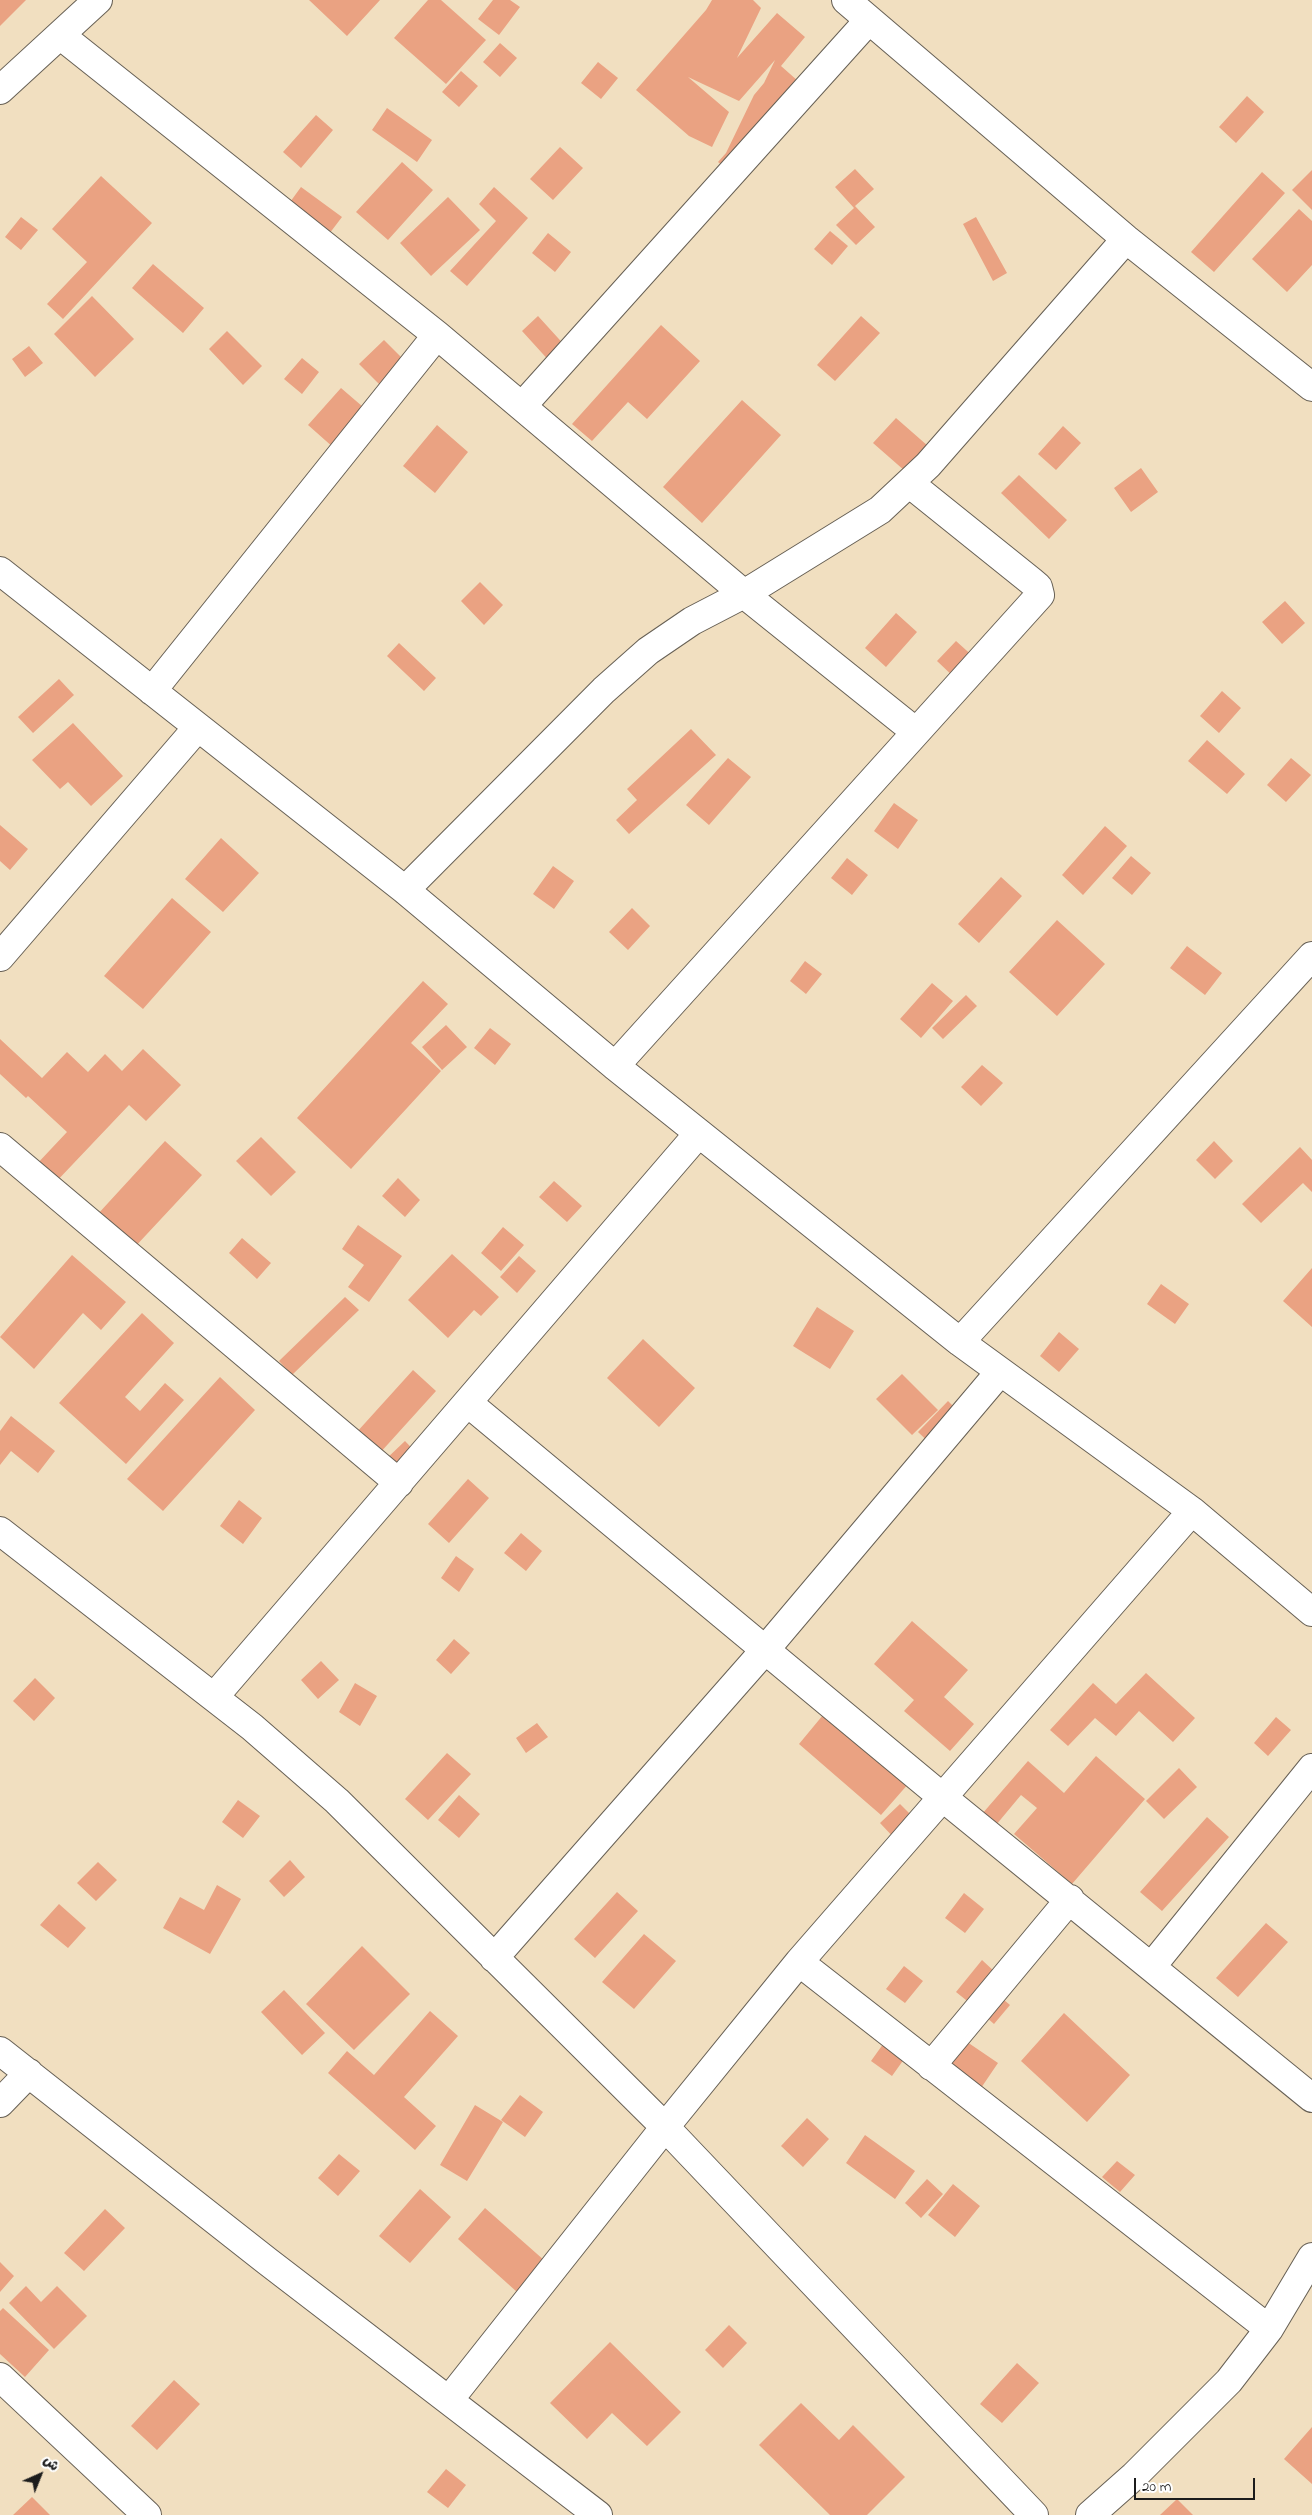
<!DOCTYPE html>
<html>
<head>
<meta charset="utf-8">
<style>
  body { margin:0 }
  #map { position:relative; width:1312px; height:2515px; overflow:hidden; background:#f1dfc0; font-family:"Indie Flower","Playpen Sans Arabic",sans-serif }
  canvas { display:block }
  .north { position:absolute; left:15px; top:2450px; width:50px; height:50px; -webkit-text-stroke:4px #fff; paint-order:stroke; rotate:44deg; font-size:14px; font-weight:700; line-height:20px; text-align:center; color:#1c1c1c }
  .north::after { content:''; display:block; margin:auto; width:18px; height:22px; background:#1c1c1c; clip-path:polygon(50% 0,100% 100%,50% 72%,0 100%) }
  .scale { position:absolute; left:1134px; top:2478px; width:121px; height:22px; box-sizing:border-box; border:2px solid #1c1c1c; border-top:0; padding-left:6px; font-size:15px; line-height:18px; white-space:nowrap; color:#1c1c1c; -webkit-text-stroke:4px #fff; paint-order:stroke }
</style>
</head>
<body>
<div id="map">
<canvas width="1312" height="2515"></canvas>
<div class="north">ش</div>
<div class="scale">20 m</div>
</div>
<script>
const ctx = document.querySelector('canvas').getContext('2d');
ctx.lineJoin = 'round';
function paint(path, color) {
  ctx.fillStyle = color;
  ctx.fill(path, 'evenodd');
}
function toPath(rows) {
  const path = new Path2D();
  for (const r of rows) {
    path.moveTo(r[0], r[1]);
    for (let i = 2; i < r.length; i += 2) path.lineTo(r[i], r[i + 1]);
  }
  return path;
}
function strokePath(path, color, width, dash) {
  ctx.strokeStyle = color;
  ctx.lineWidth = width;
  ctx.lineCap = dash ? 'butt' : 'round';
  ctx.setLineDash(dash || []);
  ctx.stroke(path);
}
paint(toPath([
  [0,0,26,0,0,26],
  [309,0,380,0,347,36],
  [428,0,441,0,486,40,446,84,394,38],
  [493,0,510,0,520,7,499,35,478,19],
  [712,0,753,0,761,8,737,58,777,13,805,37,781,66,798,81,735,176,718,162,726,153,754,95,764,83,775,60,739,101,688,77,729,112,712,147,689,136,636,90,706,10],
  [500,43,517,58,500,77,483,62],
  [598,62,618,78,601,99,581,83],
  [461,71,478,86,459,107,442,92],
  [1247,96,1264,112,1236,143,1219,127],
  [387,108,432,140,417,162,372,130],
  [316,115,333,130,301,168,283,152],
  [560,147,583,168,553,200,530,179],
  [402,162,433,190,388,240,356,212],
  [855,169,874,189,855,206,875,227,856,245,836,225,854,208,835,187],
  [1312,170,1312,210,1292,190],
  [1262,172,1285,193,1214,272,1191,252],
  [101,176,152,223,63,319,47,304,87,262,52,229],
  [301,187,342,217,326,238,285,209],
  [494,187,528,218,467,286,450,271,496,221,479,204],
  [448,197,480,230,431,276,400,243],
  [1299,209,1312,221,1312,265,1287,292,1252,259],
  [21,217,38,230,21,250,5,237],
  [976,217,1007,273,993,281,963,224],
  [830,231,848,246,832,265,814,249],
  [548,233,571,252,555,272,532,253],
  [153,264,204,308,183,333,132,288],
  [92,296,134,339,95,377,54,334],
  [538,316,568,349,552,364,522,331],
  [861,316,880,333,835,381,817,365],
  [661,325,700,361,647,419,628,402,592,441,572,424],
  [227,331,262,366,243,385,209,349],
  [384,340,405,361,381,386,359,364],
  [29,346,43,363,25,377,12,359],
  [302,358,319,372,302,394,284,379],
  [341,388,377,419,343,456,308,425],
  [742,400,781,435,702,523,663,487],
  [896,418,944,460,921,485,873,443],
  [437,425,468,452,435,493,403,466],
  [1063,426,1081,443,1056,470,1038,454],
  [1141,468,1158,492,1131,512,1114,488],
  [1019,475,1067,520,1049,539,1001,493],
  [480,582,503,605,484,625,461,601],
  [1285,601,1305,623,1282,644,1262,622],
  [896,613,917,632,886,667,865,648],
  [956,641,976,659,957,680,937,661],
  [399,643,436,678,424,691,387,656],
  [59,679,74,695,33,733,18,717],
  [1222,691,1241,708,1219,733,1200,716],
  [73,723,123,776,91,806,68,782,60,789,32,760],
  [691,729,716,755,629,834,616,820,637,800,627,789],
  [1207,740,1245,774,1227,794,1188,761],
  [728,758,751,777,709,825,686,805],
  [1291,758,1311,775,1286,802,1267,785],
  [894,803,918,820,898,849,874,831],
  [0,825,28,849,10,870,0,861],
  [1105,826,1127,846,1083,895,1062,875],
  [221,838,259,873,223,912,185,879],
  [1131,856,1151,873,1132,895,1112,878],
  [847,858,868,875,852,895,831,878],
  [553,866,574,881,554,909,533,894],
  [1001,877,1022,896,979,943,958,924],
  [172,898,211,932,143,1009,104,976],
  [632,908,650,926,628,950,609,932],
  [1057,920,1105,964,1057,1016,1009,972],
  [1187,946,1222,973,1205,995,1170,968],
  [805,961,822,974,806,994,790,981],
  [423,981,448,1004,411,1043,441,1071,351,1169,297,1118],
  [932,983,953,1001,921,1038,900,1019],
  [966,995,977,1006,943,1039,932,1028],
  [446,1025,467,1047,442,1070,422,1047],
  [490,1028,511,1044,495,1065,474,1048],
  [0,1039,42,1078,67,1052,88,1072,105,1054,122,1071,143,1049,181,1085,146,1121,129,1105,54,1184,35,1166,67,1132,28,1096,26,1098,0,1074],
  [982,1065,1003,1083,981,1106,961,1087],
  [261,1137,296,1172,271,1196,236,1161],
  [165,1141,202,1175,133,1249,97,1215],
  [1214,1141,1233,1161,1215,1179,1196,1160],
  [1300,1147,1312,1160,1312,1192,1303,1183,1261,1223,1242,1204],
  [398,1178,420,1200,405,1217,382,1196],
  [554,1181,582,1206,567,1222,539,1197],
  [358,1225,402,1256,369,1302,348,1287,364,1265,342,1249],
  [503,1227,524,1245,501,1271,481,1253],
  [242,1238,271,1263,257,1279,229,1253],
  [452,1254,499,1297,481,1316,474,1310,448,1338,408,1300],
  [72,1255,126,1302,101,1330,83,1313,34,1369,0,1337],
  [519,1256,536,1271,517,1293,500,1277],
  [1312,1268,1312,1327,1283,1301],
  [1161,1284,1189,1304,1175,1324,1147,1304],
  [345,1297,359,1310,292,1375,279,1361],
  [817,1307,854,1331,830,1369,793,1346],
  [142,1313,174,1343,125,1397,140,1411,165,1383,184,1400,126,1464,59,1403],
  [1059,1332,1079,1349,1059,1372,1040,1356],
  [643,1339,695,1388,659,1427,607,1378],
  [413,1370,436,1391,379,1454,356,1433],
  [902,1374,938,1410,912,1435,876,1399],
  [220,1377,255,1410,163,1511,127,1479],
  [948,1401,966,1419,936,1449,918,1432],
  [11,1416,55,1451,38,1473,11,1451,0,1465,0,1431],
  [405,1441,424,1461,403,1481,384,1461],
  [468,1479,489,1498,449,1543,428,1524],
  [239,1500,262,1518,243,1544,220,1526],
  [521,1533,542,1551,526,1571,504,1553],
  [456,1556,474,1569,459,1592,441,1578],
  [912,1621,968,1670,944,1697,974,1724,950,1751,904,1711,914,1700,874,1664],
  [454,1639,470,1653,451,1674,436,1660],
  [321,1661,339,1680,318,1699,301,1680],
  [1146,1673,1195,1718,1173,1742,1139,1711,1116,1736,1095,1718,1068,1746,1050,1730,1093,1683,1116,1704],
  [35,1678,55,1698,34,1721,13,1701],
  [355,1683,377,1696,360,1726,339,1712],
  [833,1703,916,1775,881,1815,799,1744],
  [1276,1717,1291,1730,1268,1756,1254,1743],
  [537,1723,548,1737,526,1753,516,1738],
  [447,1753,471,1774,428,1820,405,1799],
  [1096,1756,1145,1799,1072,1884,1014,1834,1037,1808,1021,1795,996,1825,982,1814,1028,1761,1064,1793],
  [1179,1768,1197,1787,1164,1819,1146,1801],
  [459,1795,480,1814,459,1838,438,1820],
  [238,1800,260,1816,243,1838,222,1822],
  [900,1804,916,1820,896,1840,880,1823],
  [1207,1817,1229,1837,1162,1911,1140,1892],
  [290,1860,305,1877,284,1897,269,1881],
  [98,1862,117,1880,96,1901,77,1883],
  [217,1885,241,1899,210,1954,163,1928,180,1897,204,1910],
  [617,1892,638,1911,595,1958,574,1939],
  [964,1893,984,1909,965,1933,945,1918],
  [59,1904,86,1928,68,1948,40,1925],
  [1266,1923,1288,1942,1238,1997,1216,1978],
  [644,1934,676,1961,634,2009,602,1982],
  [362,1946,410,1994,354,2050,306,2004],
  [982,1960,996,1973,971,2004,956,1992],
  [904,1966,923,1981,905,2003,886,1989],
  [284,1990,325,2033,302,2055,261,2012],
  [993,1991,1010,2005,994,2024,977,2009],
  [430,2011,458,2036,404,2097,436,2126,415,2150,328,2073,347,2051,374,2075],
  [1064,2013,1130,2075,1087,2122,1021,2061],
  [948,2029,998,2063,981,2088,931,2054],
  [891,2033,912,2048,892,2076,871,2061],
  [520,2095,543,2112,525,2137,501,2120],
  [475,2105,503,2122,467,2181,440,2165],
  [807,2118,829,2139,803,2167,781,2146],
  [865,2135,915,2171,895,2199,846,2163],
  [339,2154,360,2171,338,2196,318,2178],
  [1117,2161,1135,2175,1120,2192,1102,2177],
  [927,2179,943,2194,921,2218,905,2203],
  [953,2184,980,2206,955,2237,928,2215],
  [420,2189,451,2217,410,2263,379,2236],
  [485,2208,545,2261,517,2292,458,2239],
  [105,2209,125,2228,84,2271,64,2253],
  [0,2262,14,2276,0,2292],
  [26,2286,41,2302,57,2286,87,2316,54,2349,9,2303],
  [3,2308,49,2350,25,2377,0,2354,0,2311],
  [729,2325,747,2343,723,2368,705,2350],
  [610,2342,681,2412,647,2446,612,2413,587,2439,550,2403],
  [1017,2363,1039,2383,1002,2423,980,2404],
  [174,2380,200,2404,157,2450,131,2426],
  [801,2403,839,2440,853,2425,905,2477,867,2515,830,2515,759,2445],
  [1312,2427,1312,2484,1284,2459],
  [446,2469,466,2485,448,2508,427,2492],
  [32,2497,50,2515,13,2515],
  [1177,2499,1193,2515,1160,2515]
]), '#eaa282');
const minor = toPath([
  [846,0,1126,239,1312,387],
  [60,35,437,335,744,594,916,732],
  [0,90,98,0],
  [523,405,869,20],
  [0,571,405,890,615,1066,960,1342,1192,1511,1312,1612],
  [152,691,437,335],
  [405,890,604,690,648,651,692,621,744,594,880,510,928,465,1126,239],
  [0,957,198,727],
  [615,1066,1040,595,1038,587,1031,581,909,483],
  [0,1147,399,1483],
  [960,1342,1312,956],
  [468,1403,941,1796,1312,2098],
  [0,1531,252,1727,337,1801,665,2127,1034,2515],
  [214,1697,699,1133],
  [494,1958,765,1650,999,1373],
  [799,1962,1269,2329],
  [1152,1966,1312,1768],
  [0,2051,267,2261,598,2515],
  [931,2066,1070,1899],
  [0,2103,29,2073],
  [0,2377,147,2515],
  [449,2400,665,2127,799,1962,1192,1511],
  [1090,2515,1134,2476,1229,2381,1269,2329,1312,2257]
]);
strokePath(minor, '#676055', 30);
strokePath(minor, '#fff', 28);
</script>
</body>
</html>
